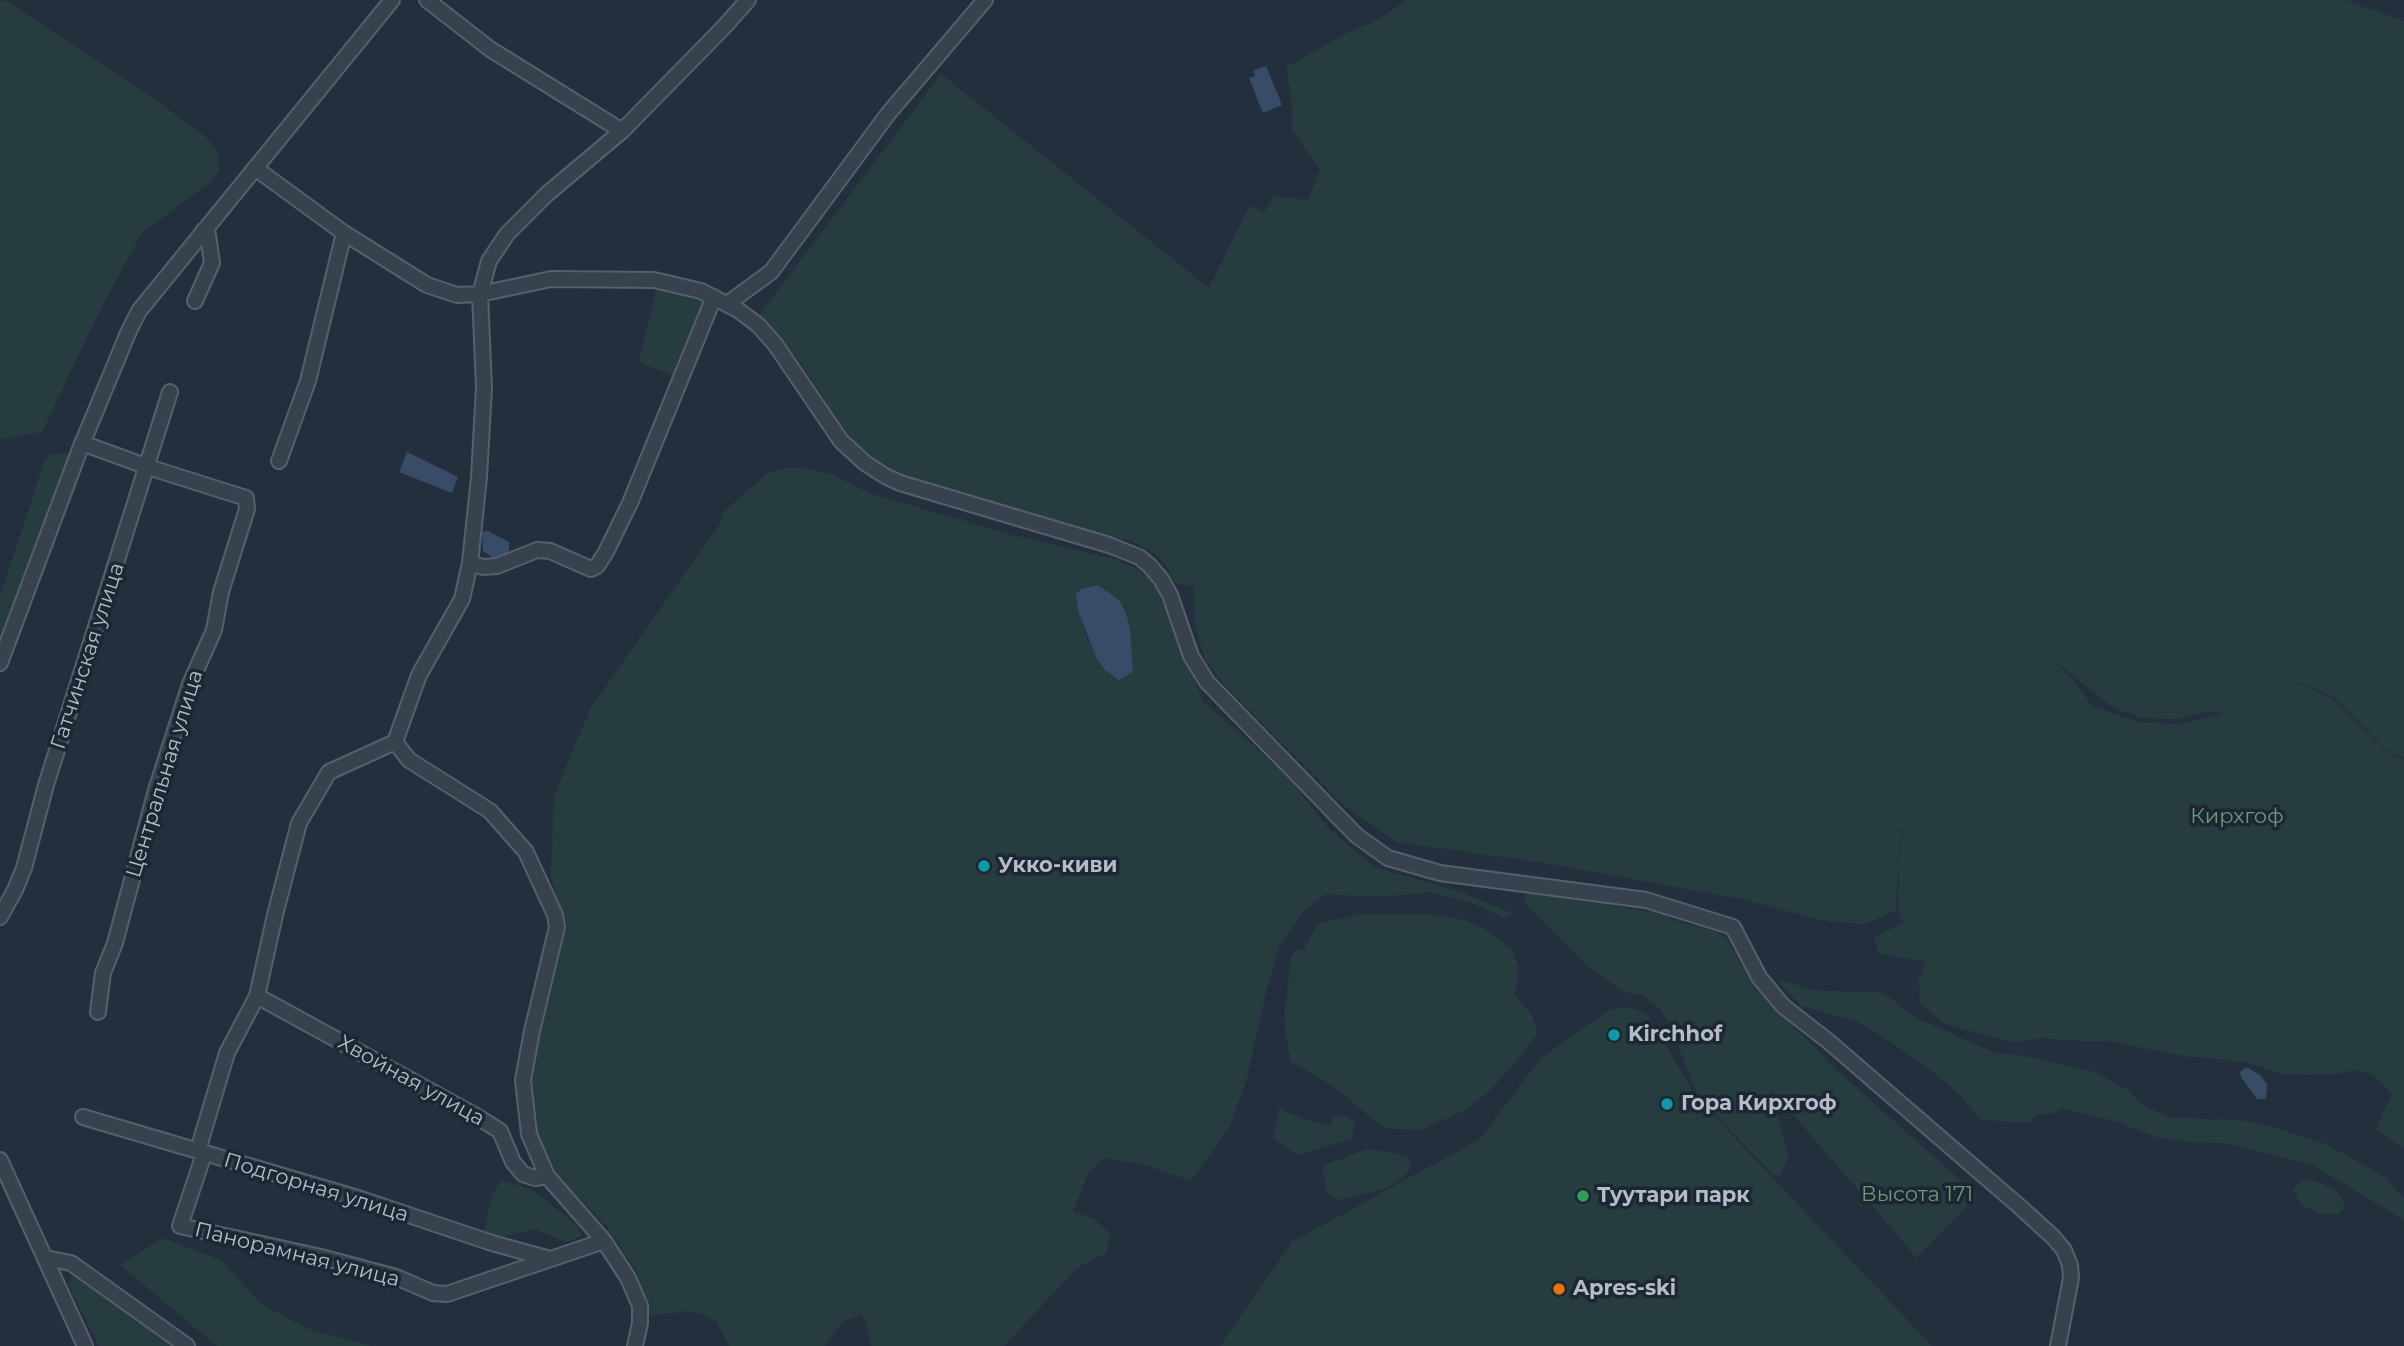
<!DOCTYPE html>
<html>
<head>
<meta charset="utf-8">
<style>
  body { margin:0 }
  canvas { display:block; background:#242f3e }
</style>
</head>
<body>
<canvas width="2404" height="1346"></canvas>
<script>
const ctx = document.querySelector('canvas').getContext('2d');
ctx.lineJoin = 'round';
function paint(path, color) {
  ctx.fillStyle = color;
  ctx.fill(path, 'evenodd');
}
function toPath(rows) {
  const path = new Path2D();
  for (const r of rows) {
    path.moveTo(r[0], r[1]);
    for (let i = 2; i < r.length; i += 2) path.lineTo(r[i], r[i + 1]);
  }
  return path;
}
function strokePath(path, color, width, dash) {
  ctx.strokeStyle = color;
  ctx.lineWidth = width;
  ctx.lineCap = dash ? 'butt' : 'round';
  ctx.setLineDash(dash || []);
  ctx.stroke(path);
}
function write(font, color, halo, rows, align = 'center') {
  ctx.font = font + ' Montserrat,sans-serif';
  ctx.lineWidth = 7;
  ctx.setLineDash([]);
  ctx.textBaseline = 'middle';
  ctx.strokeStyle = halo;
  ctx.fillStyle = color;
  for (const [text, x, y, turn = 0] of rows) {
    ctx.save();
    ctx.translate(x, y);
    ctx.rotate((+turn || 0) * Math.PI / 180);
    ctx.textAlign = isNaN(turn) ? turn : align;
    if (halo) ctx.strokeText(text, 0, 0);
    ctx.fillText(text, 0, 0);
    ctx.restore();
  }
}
paint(toPath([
  [0,0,10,3,150,96,205,136,218,152,219,170,213,180,141,234,96,318,42,432,0,439],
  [1406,0,2345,0,2404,21,2404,758,2386,750,2333,696,2298,682,2283,692,2298,683,2332,698,2385,751,2404,760,2404,1149,2376,1130,2392,1093,2372,1074,2354,1070,2331,1075,2281,1074,2246,1062,2186,1056,2107,1041,2079,1041,2043,1038,2013,1042,1944,1024,1920,1002,1919,979,1926,961,1878,954,1875,937,1903,923,1898,911,1899,860,1900,845,1910,804,1899,844,1896,911,1863,924,1826,921,1741,899,1546,863,1396,842,1345,806,1225,686,1206,661,1194,624,1194,587,1173,582,1166,565,1155,554,1134,542,1070,527,901,475,875,462,839,428,821,394,798,359,758,317,941,74,1209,288,1250,205,1264,213,1274,196,1308,200,1320,169,1292,130,1292,106,1286,67,1347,33,1378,20],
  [2045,653,2112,707,2141,718,2179,719,2206,711,2223,714,2182,724,2138,722,2092,706,2074,680],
  [657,288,681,292,703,301,698,318,675,376,639,362],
  [55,453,69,454,72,457,0,648,0,596,44,462,49,455],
  [784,468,802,468,831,474,869,493,1012,535,1114,559,1137,569,1149,577,1158,590,1203,701,1274,764,1294,785,1329,829,1374,867,1461,892,1514,914,1505,918,1469,902,1431,892,1378,897,1325,894,1304,911,1279,946,1267,988,1247,1078,1230,1126,1191,1181,1142,1164,1104,1158,1087,1175,1073,1211,1094,1219,1111,1234,1106,1253,1077,1268,1004,1346,871,1346,866,1322,861,1314,841,1323,825,1346,729,1346,718,1324,707,1316,690,1311,644,1316,644,1297,636,1270,605,1224,558,1178,544,1159,534,1125,532,1070,560,910,551,877,554,796,590,709,721,522,722,513,768,473],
  [1098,585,1107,591,1130,629,1133,672,1096,657,1083,628,1076,602,1089,587],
  [1526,890,1665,915,1673,920,1719,933,1726,938,1747,975,1762,995,1842,1075,1977,1195,1917,1258,1770,1088,1789,1156,1781,1174,1774,1176,1698,1096,1670,1026,1660,1009,1642,995,1624,992,1585,964,1524,902],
  [1360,914,1429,914,1464,920,1488,931,1513,951,1519,970,1514,995,1530,1012,1538,1033,1511,1068,1486,1094,1463,1111,1420,1130,1391,1129,1376,1122,1333,1086,1290,1061,1284,1020,1291,958,1296,949,1303,950,1318,924],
  [1780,980,1813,990,1883,993,1918,1019,1995,1053,2019,1055,2095,1072,2131,1092,2141,1104,2169,1117,2244,1121,2272,1127,2326,1144,2385,1177,2404,1199,2404,1220,2313,1165,2225,1143,2187,1142,2156,1137,2115,1121,2062,1108,2051,1114,2039,1114,2029,1123,1981,1120,1960,1095,1936,1074,1892,1043,1857,1021,1801,1006,1778,982],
  [1629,1007,1647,1014,1697,1098,1932,1346,1220,1346,1292,1242,1480,1139,1540,1059,1609,1010],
  [1279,1108,1305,1120,1330,1125,1335,1116,1344,1115,1355,1122,1352,1139,1297,1155,1273,1138],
  [1367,1149,1390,1152,1407,1157,1412,1165,1403,1178,1384,1189,1337,1200,1326,1193,1323,1166],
  [2310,1179,2335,1190,2343,1199,2344,1207,2339,1214,2320,1214,2301,1204,2293,1191,2299,1182],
  [501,1180,533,1190,579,1227,581,1236,567,1242,535,1229,496,1238,484,1230,493,1194],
  [163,1238,222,1261,261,1304,308,1329,372,1346,217,1346,120,1265],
  [72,1276,80,1279,177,1346,99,1346,68,1284]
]), '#263c3f');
paint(toPath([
  [1266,66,1282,105,1263,113,1249,78,1255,76,1253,71],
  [407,452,458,477,452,493,399,472],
  [488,531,509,542,509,552,504,558,496,560,483,551,482,532],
  [1098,585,1119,600,1126,613,1130,629,1133,672,1119,680,1104,669,1096,657,1078,611,1076,594,1082,589],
  [2246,1067,2260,1075,2267,1084,2266,1099,2257,1099,2241,1077,2240,1072]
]), '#394c67');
const minor = toPath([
  [427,0,490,49,622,131],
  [255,168,344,233,427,285,457,295,480,294,551,279,654,280,701,291,738,310,758,325,775,344,841,441,865,463,885,476,900,483,1109,545,1139,557,1149,565,1161,579,1170,595,1191,656,1207,682,1357,836,1388,858,1440,873,1646,900,1733,927,1759,977,1783,1006,1828,1041,2019,1206,2053,1237,2064,1250,2070,1265,2071,1278,2058,1346],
  [195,301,212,263,208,235,203,231],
  [727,304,771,272,888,114,985,0],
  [82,443,148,467,246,498,247,509,221,592,214,630,190,684,156,790,115,943,103,973,98,1012],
  [279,461,308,381,344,233],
  [470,563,483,567,497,566,537,550,550,551,591,569,597,566,606,552,630,503,714,297],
  [0,663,80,449,128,333,139,311,392,0],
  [395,742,409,760,490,811,526,852,555,915,557,927,532,1031,523,1080,529,1134,547,1176,604,1241,628,1278,640,1306,640,1323,635,1346],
  [0,917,15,890,24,868,46,785,170,392],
  [257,996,476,1116,500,1131,513,1162,523,1174,535,1178,547,1176],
  [83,1117,361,1199,492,1243,550,1259],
  [198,1150,227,1053,257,996,275,915,299,823,329,772,395,742,419,675,462,599,470,563,479,477,484,388,480,294,489,261,507,234,547,194,622,131,723,28,748,0],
  [204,1154,180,1226,321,1257,396,1277,433,1293,447,1294,604,1241],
  [0,1160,85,1346],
  [45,1258,71,1263,187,1346]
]);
strokePath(minor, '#565f6c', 18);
strokePath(minor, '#38414e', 14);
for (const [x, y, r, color] of [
  [984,866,7,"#0f9aa8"],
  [1614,1035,7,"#0f9aa8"],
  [1667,1104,7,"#0f9aa8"],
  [1583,1196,7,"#2e9e5b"],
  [1559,1289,7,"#e8710a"]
]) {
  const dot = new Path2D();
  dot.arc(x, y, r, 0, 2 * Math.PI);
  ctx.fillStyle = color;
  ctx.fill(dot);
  strokePath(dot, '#1d2633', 2.5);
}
write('21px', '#b4bcc9', '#1d2633', [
  ["Гатчинская улица",88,656,-72],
  ["Центральная улица",165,774,-73],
  ["Хвойная улица",411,1081,29],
  ["Подгорная улица",316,1188,17],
  ["Панорамная улица",297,1255,14]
]);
write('21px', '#6b9a76', '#1d2633', [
  ["Кирхгоф",2237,817],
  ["Высота 171",1917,1195]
]);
write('bold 21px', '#b4bcc9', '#1d2633', [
  ["Укко-киви",998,866],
  ["Kirchhof",1628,1035],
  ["Гора Кирхгоф",1681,1104],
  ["Туутари парк",1597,1196],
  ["Apres-ski",1573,1289]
], 'left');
</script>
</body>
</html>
